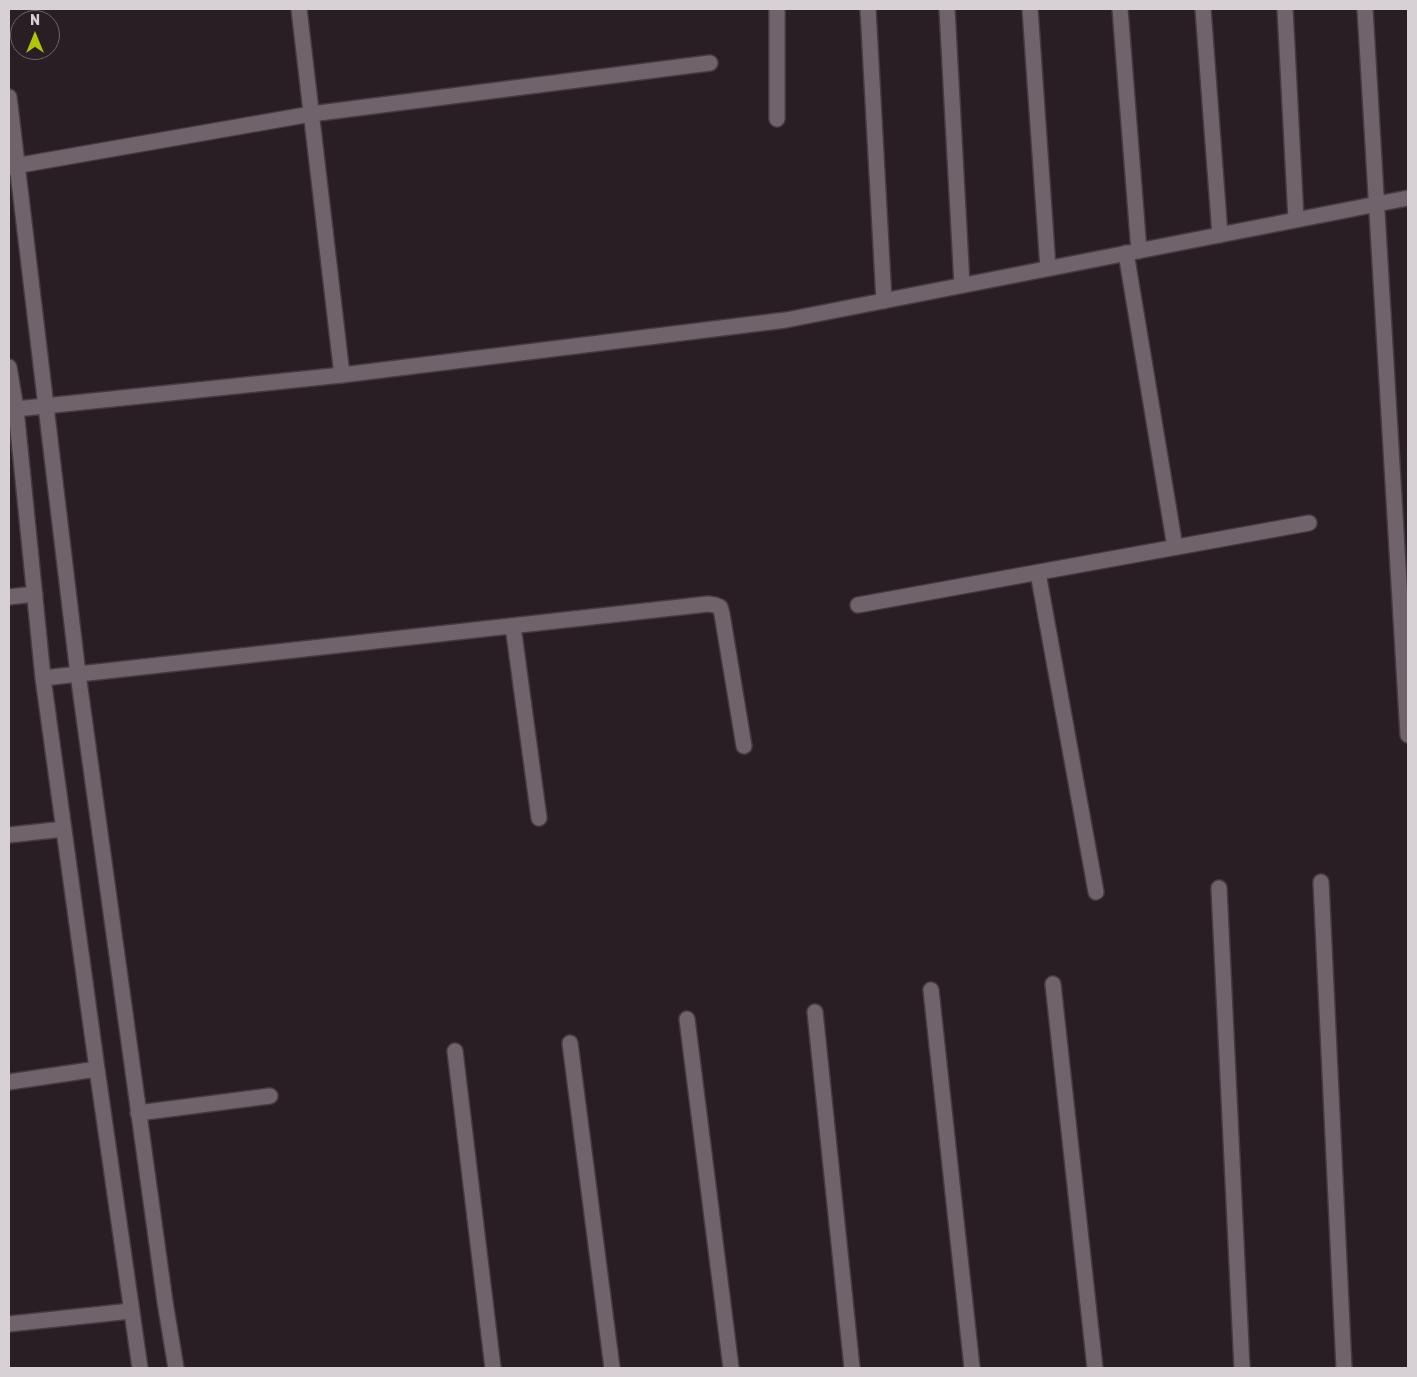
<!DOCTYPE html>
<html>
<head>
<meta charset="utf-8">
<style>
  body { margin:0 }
  #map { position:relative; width:1417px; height:1377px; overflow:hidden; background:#281e24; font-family:Rubik,sans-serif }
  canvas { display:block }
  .frame { position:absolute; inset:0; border:10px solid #d7d0d4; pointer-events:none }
  .north { position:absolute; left:10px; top:10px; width:50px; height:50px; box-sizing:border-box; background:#281e24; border:1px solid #6e656a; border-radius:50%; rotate:0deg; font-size:14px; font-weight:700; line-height:20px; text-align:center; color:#d7d0d4 }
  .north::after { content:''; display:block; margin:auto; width:18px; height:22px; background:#aec508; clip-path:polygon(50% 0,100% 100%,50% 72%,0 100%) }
</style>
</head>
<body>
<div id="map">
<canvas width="1417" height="1377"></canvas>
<div class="frame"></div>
<div class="north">N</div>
</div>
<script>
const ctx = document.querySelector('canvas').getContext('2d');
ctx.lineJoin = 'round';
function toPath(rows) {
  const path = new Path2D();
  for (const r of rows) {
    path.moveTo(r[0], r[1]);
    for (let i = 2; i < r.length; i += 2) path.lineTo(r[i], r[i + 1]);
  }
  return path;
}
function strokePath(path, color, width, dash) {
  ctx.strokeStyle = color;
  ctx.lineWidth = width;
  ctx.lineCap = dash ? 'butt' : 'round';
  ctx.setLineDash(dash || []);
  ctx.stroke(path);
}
const minor = toPath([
  [299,9,342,375],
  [777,9,777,119],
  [868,9,884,301],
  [947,9,962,285],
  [1030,9,1048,268],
  [1120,9,1139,251],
  [1203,9,1220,235],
  [1285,9,1296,219],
  [1365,9,1408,735],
  [9,97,78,674,165,1302,176,1368],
  [9,167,311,114,710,63],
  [1126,253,1175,547],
  [9,367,16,409,43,678,97,1069,140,1368],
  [16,409,342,375,786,320,1408,198],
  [1038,573,1096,892],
  [9,597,35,594],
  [858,605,1309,523],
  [513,626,539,818],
  [43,678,708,604,715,605,720,607,722,614,744,746],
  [9,835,64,829],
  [1321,882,1344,1368],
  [1219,888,1242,1368],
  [1053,984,1095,1368],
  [931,990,972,1368],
  [815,1012,852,1368],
  [687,1019,731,1368],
  [570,1043,612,1368],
  [455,1051,493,1368],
  [9,1082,97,1069],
  [138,1113,270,1096],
  [9,1324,131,1311]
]);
strokePath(minor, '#443c41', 18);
strokePath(minor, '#70636b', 15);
</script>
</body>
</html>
